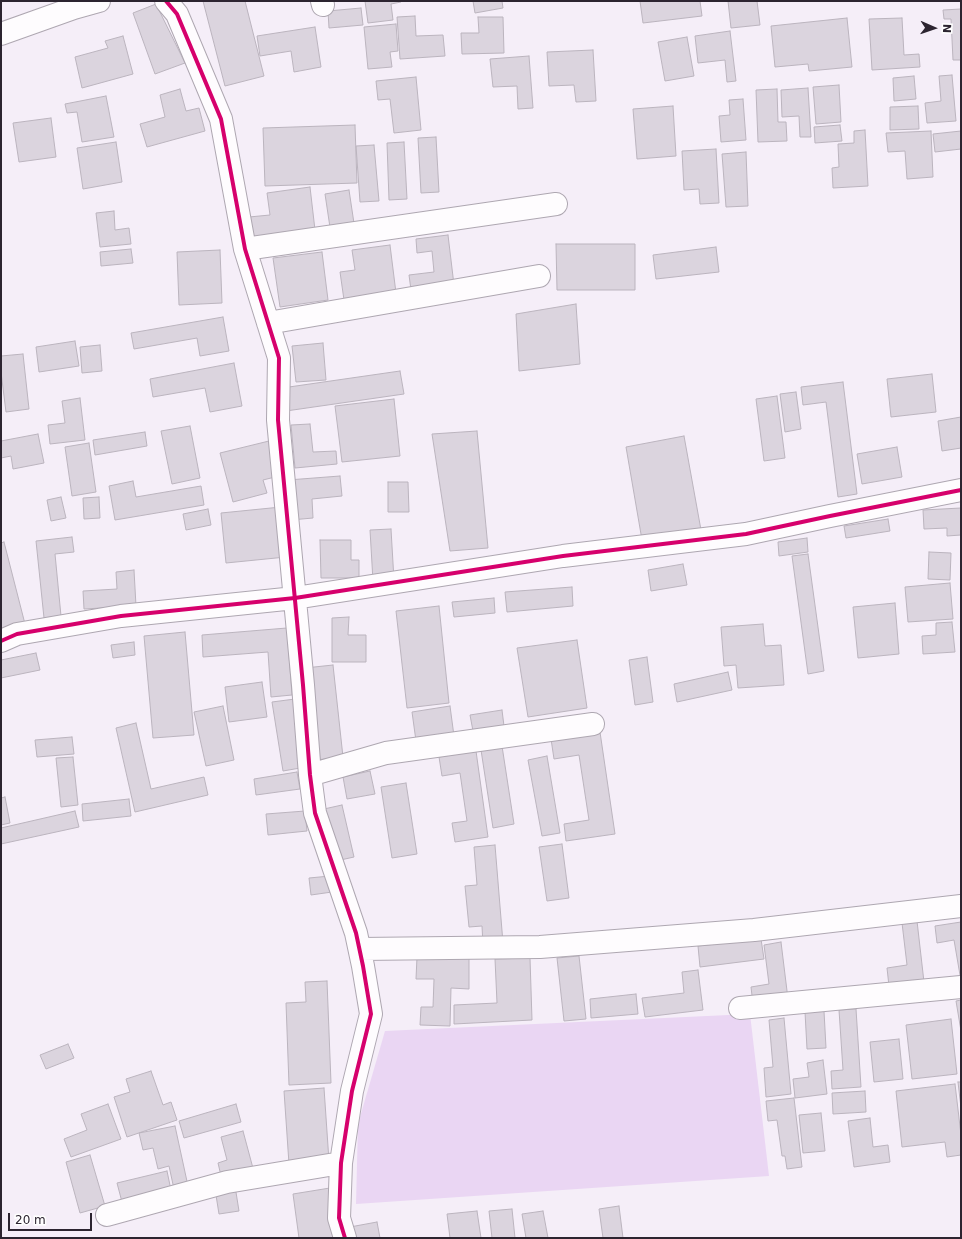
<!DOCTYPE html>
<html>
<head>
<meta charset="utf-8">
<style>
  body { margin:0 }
  #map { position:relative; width:962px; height:1239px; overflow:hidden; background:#f5eef8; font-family:"DejaVu Sans",sans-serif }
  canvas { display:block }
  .frame { position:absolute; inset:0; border:2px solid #2c2430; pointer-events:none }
  .north { position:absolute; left:914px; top:8px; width:40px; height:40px; -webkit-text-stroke:3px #fff; paint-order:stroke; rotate:92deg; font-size:11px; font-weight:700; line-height:16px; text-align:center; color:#2c2430 }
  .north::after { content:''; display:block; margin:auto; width:14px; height:18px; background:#2c2430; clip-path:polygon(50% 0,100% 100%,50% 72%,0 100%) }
  .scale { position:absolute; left:8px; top:1213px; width:84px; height:18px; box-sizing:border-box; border:2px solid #2c2430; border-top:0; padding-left:5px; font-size:12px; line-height:14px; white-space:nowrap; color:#2c2430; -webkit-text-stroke:3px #fff; paint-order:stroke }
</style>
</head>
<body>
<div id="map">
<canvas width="962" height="1239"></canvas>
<div class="frame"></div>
<div class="north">N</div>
<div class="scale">20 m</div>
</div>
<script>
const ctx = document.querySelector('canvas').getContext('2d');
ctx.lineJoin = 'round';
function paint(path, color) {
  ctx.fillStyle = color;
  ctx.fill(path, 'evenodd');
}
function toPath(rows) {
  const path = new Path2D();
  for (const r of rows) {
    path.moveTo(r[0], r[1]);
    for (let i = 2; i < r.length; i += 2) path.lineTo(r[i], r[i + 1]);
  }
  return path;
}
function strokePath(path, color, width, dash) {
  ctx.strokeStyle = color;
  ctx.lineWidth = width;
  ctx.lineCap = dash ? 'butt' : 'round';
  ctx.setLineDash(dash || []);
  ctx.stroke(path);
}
paint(toPath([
  [750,1014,769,1176,356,1204,358,1124,385,1031]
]), '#ead6f3');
const building = toPath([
  [203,1,245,1,264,76,225,86,203,1],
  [365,1,401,1,401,2,391,4,393,20,368,23,365,1],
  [473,1,502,1,503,8,475,13,473,1],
  [640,1,700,1,702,16,643,23,640,1],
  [728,1,757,1,760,25,731,28,728,1],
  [156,4,185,63,155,74,133,13,156,4],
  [361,8,363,25,329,28,328,11,361,8],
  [961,9,961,60,953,60,951,19,944,19,943,10,961,9],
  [415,16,416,36,443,35,445,56,400,59,397,17,415,16],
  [478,17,503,17,504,53,462,54,461,33,479,33,478,17],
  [847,18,852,67,809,71,808,64,775,67,771,26,847,18],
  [902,18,904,55,919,54,920,67,872,70,869,19,902,18],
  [396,24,398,51,390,52,392,67,368,69,364,27,396,24],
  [315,27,321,67,294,72,291,51,260,56,257,36,315,27],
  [730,31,736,81,727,82,725,60,698,63,695,36,730,31],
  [123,36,133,74,82,88,75,57,108,48,105,41,123,36],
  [687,37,694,76,665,81,658,42,687,37],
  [593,50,596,101,576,102,574,85,549,86,547,52,593,50],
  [529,56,533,108,518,109,517,86,493,87,490,59,529,56],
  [952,75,956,121,927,123,925,103,941,101,939,76,952,75],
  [914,76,916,99,894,101,893,78,914,76],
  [416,77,421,130,394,133,390,99,378,100,376,81,416,77],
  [839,85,841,122,816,124,813,87,839,85],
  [808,88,811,137,800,137,799,116,782,117,781,90,808,88],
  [180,89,186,111,199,108,205,131,147,147,140,124,165,117,160,95,180,89],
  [777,89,778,122,786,122,787,141,758,142,756,90,777,89],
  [106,96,114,137,82,142,77,112,67,113,65,104,106,96],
  [743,99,746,140,721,142,719,116,730,115,729,100,743,99],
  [673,106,676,156,637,159,633,109,673,106],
  [918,106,919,129,890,130,890,107,918,106],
  [51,118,56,157,19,162,13,123,51,118],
  [355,125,357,183,265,186,263,128,355,125],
  [840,125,842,141,815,143,814,127,840,125],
  [865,130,868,186,833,188,832,168,839,167,838,144,854,143,854,131,865,130],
  [931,131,933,177,907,179,905,151,888,152,886,133,931,131],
  [961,131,961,149,935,152,933,134,961,131],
  [436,137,439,192,421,193,418,138,436,137],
  [116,142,122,182,83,189,77,148,116,142],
  [404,142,407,199,389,200,387,143,404,142],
  [374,145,379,201,360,202,356,146,374,145],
  [716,149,719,203,700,204,699,189,684,190,682,151,716,149],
  [746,152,748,206,726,207,722,154,746,152],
  [310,187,315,230,251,238,249,217,270,215,267,193,310,187],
  [349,190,355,230,331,234,325,194,349,190],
  [114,211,115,230,129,228,131,244,100,247,96,213,114,211],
  [448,235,454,285,411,290,409,275,434,272,432,251,417,253,416,239,448,235],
  [556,244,635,244,635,290,557,290,556,244],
  [390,245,396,293,344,300,340,272,355,270,352,250,390,245],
  [716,247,719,272,656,279,653,255,716,247],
  [131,249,133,263,101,266,100,252,131,249],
  [220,250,222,303,179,305,177,252,220,250],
  [322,252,328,300,280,307,273,258,322,252],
  [576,304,580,364,519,371,516,314,576,304],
  [223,317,229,351,200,356,197,338,134,349,131,333,223,317],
  [75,341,79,366,39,372,36,347,75,341],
  [323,343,326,380,296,382,292,346,323,343],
  [100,345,102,371,82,373,80,347,100,345],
  [23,354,29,409,6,412,1,372,1,356,23,354],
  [234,363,242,406,210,412,205,388,153,397,150,379,234,363],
  [400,371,404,394,286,411,282,388,400,371],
  [932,374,936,412,891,417,887,379,932,374],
  [843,382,857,494,838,497,826,402,803,405,801,387,843,382],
  [796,392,801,429,785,432,780,394,796,392],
  [777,396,785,458,764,461,756,399,777,396],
  [80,398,85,440,50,444,48,425,65,423,62,401,80,398],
  [394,399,400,456,342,462,335,406,394,399],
  [961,417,961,448,942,451,938,421,961,417],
  [310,424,313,452,336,451,337,464,295,468,291,425,310,424],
  [190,426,200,478,172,484,161,431,190,426],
  [477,431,488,548,450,551,432,434,477,431],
  [145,432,147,446,95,455,93,440,145,432],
  [38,434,44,463,13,469,11,456,1,458,1,441,38,434],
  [684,436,701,530,642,540,626,447,684,436],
  [269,441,279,476,263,480,267,493,233,502,220,453,269,441],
  [89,443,96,492,72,496,65,447,89,443],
  [897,447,902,477,862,484,857,454,897,447],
  [340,476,342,496,312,499,313,518,291,520,288,480,340,476],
  [133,481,136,497,201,486,204,505,115,520,109,486,133,481],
  [388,482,408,482,409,512,388,512,388,482],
  [61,497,66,518,51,521,47,500,61,497],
  [99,497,100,518,84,519,83,498,99,497],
  [281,507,286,557,226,563,221,513,281,507],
  [961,508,961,535,947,536,947,528,924,529,923,510,961,508],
  [208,509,211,525,186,530,183,514,208,509],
  [888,519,890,531,846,538,844,526,888,519],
  [391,529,394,580,373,581,370,530,391,529],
  [72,537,74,552,55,554,61,616,44,618,36,541,72,537],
  [807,538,808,552,779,556,778,542,807,538],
  [320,540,351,540,351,560,359,560,359,578,321,578,320,540],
  [4,542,25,624,1,630,1,543,4,542],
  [929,552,951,553,950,580,928,579,929,552],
  [808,554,824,671,808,674,792,556,808,554],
  [683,564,687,585,651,591,648,570,683,564],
  [134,570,136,606,84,609,83,591,117,589,116,572,134,570],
  [950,583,953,619,908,622,905,587,950,583],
  [572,587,573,606,507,612,505,592,572,587],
  [494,598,495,613,454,617,452,602,494,598],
  [895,603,899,654,858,658,853,607,895,603],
  [439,606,449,703,407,708,396,611,439,606],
  [349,617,348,635,366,635,366,662,332,662,332,618,349,617],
  [952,622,955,652,923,654,922,636,936,635,936,623,952,622],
  [763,624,765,646,781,645,784,685,738,688,736,665,724,666,721,627,763,624],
  [287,628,292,695,271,697,268,652,203,657,202,635,287,628],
  [185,632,194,735,153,738,144,636,185,632],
  [577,640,587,708,528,717,517,648,577,640],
  [134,642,135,655,113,658,111,645,134,642],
  [36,653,40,670,1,678,1,660,36,653],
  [647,657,653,702,635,705,629,660,647,657],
  [333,665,343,757,316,760,305,668,333,665],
  [728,672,732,690,677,702,674,684,728,672],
  [262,682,267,717,229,722,225,687,262,682],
  [295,699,306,767,283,771,272,702,295,699],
  [223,706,234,760,206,766,194,712,223,706],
  [450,706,454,736,416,741,412,712,450,706],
  [502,710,504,726,473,731,470,715,502,710],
  [136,723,151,789,204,777,208,795,135,812,116,728,136,723],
  [600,732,615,834,566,841,564,824,589,820,579,755,554,759,551,739,600,732],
  [72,737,74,754,37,757,35,740,72,737],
  [502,746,514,824,493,828,481,750,502,746],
  [476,751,488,837,455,842,452,823,467,821,460,773,442,776,439,757,476,751],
  [547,756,560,833,542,836,528,760,547,756],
  [73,757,78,805,61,807,56,758,73,757],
  [370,771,375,794,347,799,343,777,370,771],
  [297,772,300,789,256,795,254,779,297,772],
  [406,783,417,854,392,858,381,787,406,783],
  [5,797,10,823,1,825,1,798,5,797],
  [129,799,131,816,83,821,82,804,129,799],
  [342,805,354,857,336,861,324,809,342,805],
  [75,811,79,827,1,844,1,828,75,811],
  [305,811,307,831,268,835,266,814,305,811],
  [562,844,569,898,547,901,539,847,562,844],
  [495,845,503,943,483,945,482,926,469,927,465,886,477,885,474,847,495,845],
  [330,876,332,892,311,895,309,878,330,876],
  [917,921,924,982,889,986,887,968,907,965,902,923,917,921],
  [961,922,961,981,954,940,937,943,935,926,961,922],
  [761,939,764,959,700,967,698,946,761,939],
  [781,942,788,999,753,1004,751,987,769,984,764,945,781,942],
  [579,956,586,1019,564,1021,557,958,579,956],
  [417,957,469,958,469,989,451,988,450,1026,420,1025,421,1007,433,1007,434,979,416,979,417,957],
  [530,958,532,1020,454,1024,454,1005,497,1003,495,959,530,958],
  [698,970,703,1010,645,1017,642,998,684,993,682,972,698,970],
  [327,981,331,1083,289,1085,286,1003,306,1002,305,982,327,981],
  [636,994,638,1014,591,1018,590,999,636,994],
  [961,1000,961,1031,956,1001,961,1000],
  [856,1009,861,1087,832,1089,831,1071,843,1070,839,1010,856,1009],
  [824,1011,826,1048,807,1049,805,1012,824,1011],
  [784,1018,791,1094,766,1097,764,1068,773,1067,769,1020,784,1018],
  [951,1019,957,1074,912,1079,906,1025,951,1019],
  [899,1039,903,1079,874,1082,870,1042,899,1039],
  [68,1044,74,1058,46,1069,40,1055,68,1044],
  [823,1060,827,1094,795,1098,793,1079,809,1077,807,1063,823,1060],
  [151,1071,163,1105,171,1102,177,1120,127,1137,114,1097,130,1092,126,1079,151,1071],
  [958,1082,961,1082,961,1108,958,1082],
  [955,1084,961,1135,961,1155,947,1157,945,1142,902,1147,896,1091,955,1084],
  [324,1088,329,1161,289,1164,284,1091,324,1088],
  [865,1091,866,1112,833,1114,832,1093,865,1091],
  [794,1098,802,1167,787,1169,785,1156,782,1156,777,1120,768,1121,766,1101,794,1098],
  [108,1104,121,1139,71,1157,64,1139,87,1130,81,1114,108,1104],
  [236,1104,241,1122,184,1138,179,1121,236,1104],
  [821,1113,825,1151,803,1153,799,1115,821,1113],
  [870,1118,873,1147,888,1145,890,1162,854,1167,848,1121,870,1118],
  [175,1126,188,1186,174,1189,169,1166,158,1169,153,1148,143,1150,139,1133,175,1126],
  [243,1131,254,1172,222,1180,218,1163,227,1160,221,1137,243,1131],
  [90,1155,105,1206,80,1213,66,1162,90,1155],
  [167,1171,171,1190,122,1202,117,1183,167,1171],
  [235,1186,239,1211,219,1214,215,1189,235,1186],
  [330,1188,337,1238,299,1238,293,1194,330,1188],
  [619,1206,623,1238,603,1238,599,1209,619,1206],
  [512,1209,515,1238,492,1238,489,1211,512,1209],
  [477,1211,481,1238,450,1238,447,1214,477,1211],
  [543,1211,548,1238,526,1238,522,1214,543,1211],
  [377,1222,380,1238,352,1238,350,1227,377,1222]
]);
paint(building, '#dbd4de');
strokePath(building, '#bbb4be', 1);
const minor = toPath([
  [166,1,177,14,221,119,245,249,279,358,278,420,303,685,310,775,315,813,356,933,363,966,371,1014,352,1091,341,1163,339,1218,345,1238],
  [322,1,323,5],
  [1,34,74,8,99,1],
  [245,249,556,204],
  [268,323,539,276],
  [1,641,17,634,121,616,295,598,563,556,746,534,830,516,961,490],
  [310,775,386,753,593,724],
  [360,949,540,947,754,930,961,906],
  [740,1008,961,987],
  [107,1215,227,1182,341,1163]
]);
strokePath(minor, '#aea7b1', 24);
strokePath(minor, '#fefcfe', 22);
strokePath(toPath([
  [166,1,177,14,221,119,245,249,279,358,278,420,303,685,310,775,315,813,356,933,363,966,371,1014,352,1091,341,1163,339,1218,345,1238],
  [1,641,17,634,121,616,295,598,563,556,746,534,830,516,961,490]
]), '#d6006c', 4);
</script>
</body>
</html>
